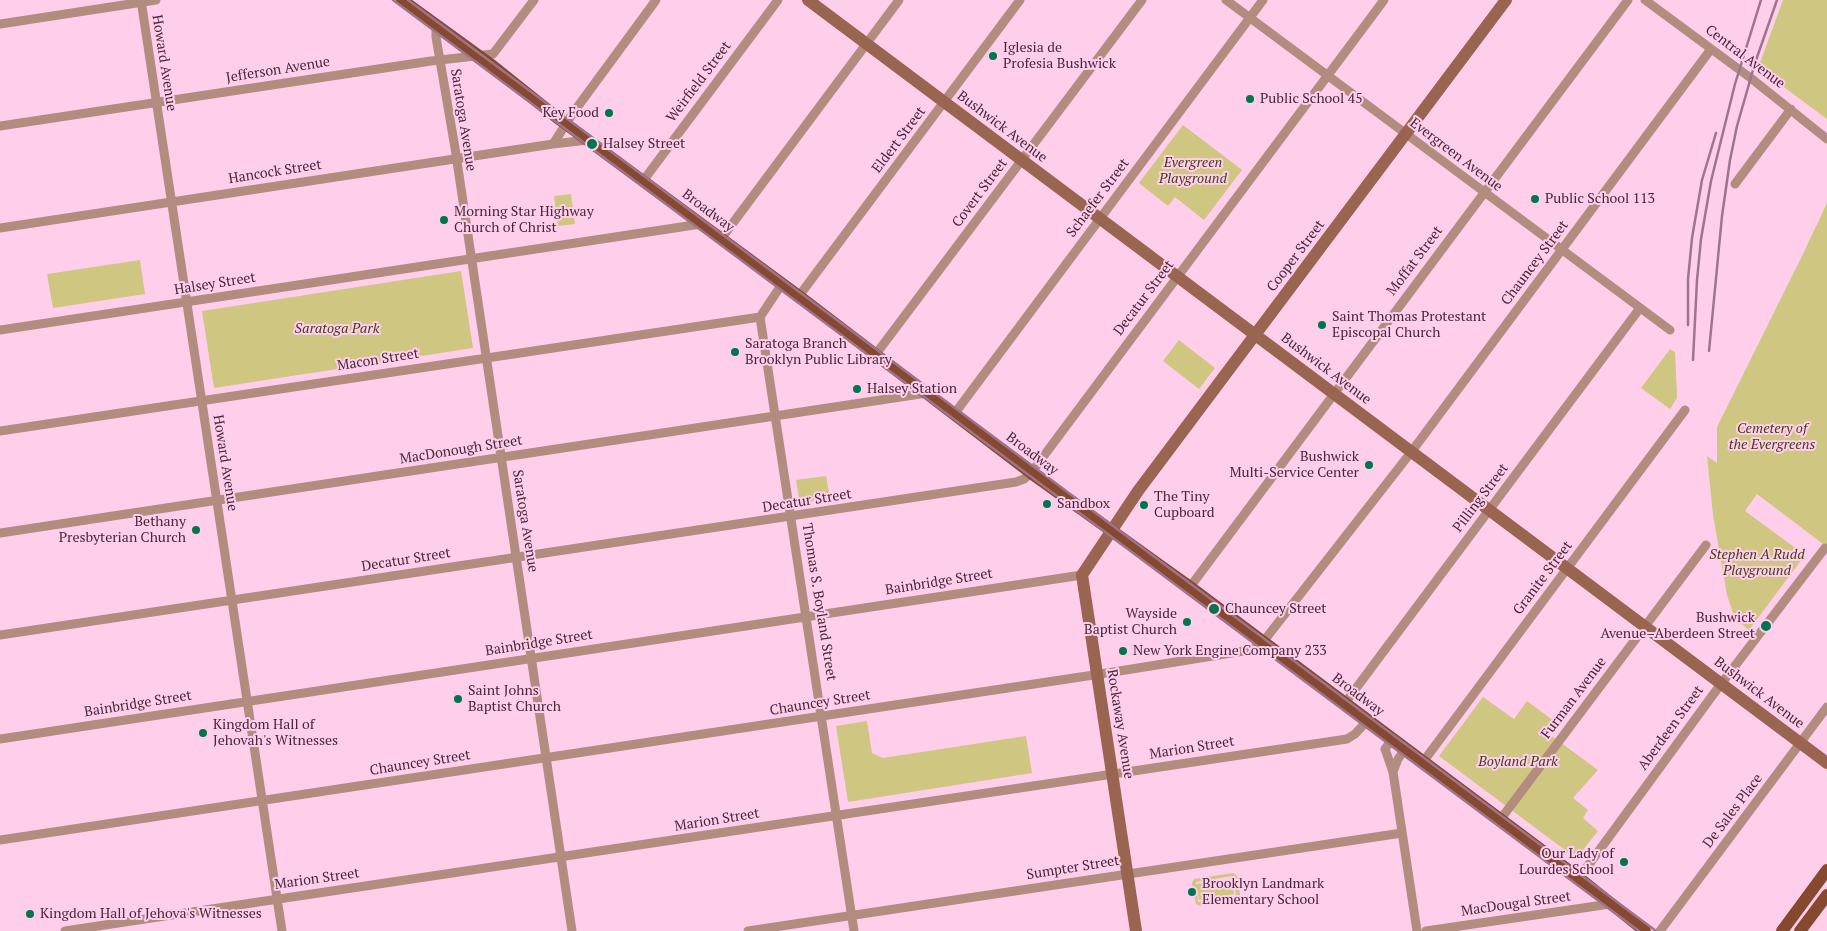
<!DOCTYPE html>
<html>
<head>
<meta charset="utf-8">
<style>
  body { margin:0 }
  canvas { display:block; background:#feceeb }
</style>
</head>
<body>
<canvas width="1827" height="931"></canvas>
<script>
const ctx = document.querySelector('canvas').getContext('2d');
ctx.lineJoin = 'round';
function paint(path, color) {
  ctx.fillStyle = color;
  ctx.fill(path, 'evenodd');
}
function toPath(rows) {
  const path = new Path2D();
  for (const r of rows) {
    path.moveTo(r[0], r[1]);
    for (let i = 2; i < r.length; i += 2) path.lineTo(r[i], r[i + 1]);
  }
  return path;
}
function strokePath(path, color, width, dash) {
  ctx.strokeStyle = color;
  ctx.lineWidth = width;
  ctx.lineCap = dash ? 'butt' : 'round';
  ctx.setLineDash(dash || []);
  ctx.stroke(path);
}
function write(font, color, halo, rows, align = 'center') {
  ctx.font = font + ' "PT Serif",serif';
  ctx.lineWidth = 4;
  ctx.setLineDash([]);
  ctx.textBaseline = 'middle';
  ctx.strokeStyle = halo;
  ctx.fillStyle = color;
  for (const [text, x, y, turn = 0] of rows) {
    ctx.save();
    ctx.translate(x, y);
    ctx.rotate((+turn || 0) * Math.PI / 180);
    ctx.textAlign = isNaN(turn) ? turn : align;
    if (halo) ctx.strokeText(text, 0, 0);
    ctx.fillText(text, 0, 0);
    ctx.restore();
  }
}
paint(toPath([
  [1783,0,1827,0,1827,119,1758,68],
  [1183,125,1242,170,1204,220,1175,197,1168,206,1139,183],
  [571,194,575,224,558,226,554,196],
  [1827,203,1827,547,1757,494,1745,511,1805,555,1749,630,1735,619,1727,595,1713,515,1707,456,1717,463,1717,427,1803,254],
  [140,260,145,294,53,308,47,274],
  [461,271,473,348,214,388,202,311],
  [1179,340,1215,368,1199,389,1163,361],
  [1670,349,1675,352,1677,398,1670,409,1641,388],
  [826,476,830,498,800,503,796,480],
  [1483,697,1514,719,1527,701,1558,724,1549,734,1598,770,1573,798,1588,810,1583,818,1598,831,1579,855,1573,856,1439,756],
  [867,721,872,753,883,758,1026,736,1032,773,848,802,836,726],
  [1233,873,1237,876,1240,895,1238,899,1200,906,1196,904,1192,883,1194,879],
  [1232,876,1234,878,1236,897,1198,902,1196,882],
  [1232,879,1234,894,1199,900,1196,884]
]), '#cfc681');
strokePath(toPath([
  [141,0,282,931],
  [1226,0,1670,330],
  [1645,0,1752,79,1827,139],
  [0,24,156,0],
  [436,26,436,37,455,148,572,931],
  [0,126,431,61,493,54,534,0],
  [553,144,573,113,656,0],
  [643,181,778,0],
  [1735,184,1791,109],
  [0,228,553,144,588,140],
  [721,239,899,0],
  [782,284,760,317,854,931],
  [799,296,1020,0],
  [0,330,701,224],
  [876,354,1142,0],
  [955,413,1263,0],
  [0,431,760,317],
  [0,533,927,393],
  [1190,587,1628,0],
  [0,635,1016,482,1024,479,1031,473,1384,0],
  [1345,703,1640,308],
  [0,739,1082,575],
  [1392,739,1385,749,1393,772,1417,931],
  [1423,762,1685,410],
  [1393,772,1398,759,1405,749],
  [1500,820,1706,545],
  [0,840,1107,673,1250,650,1263,642,1412,451,1711,49],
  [1579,878,1715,692,1825,548],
  [65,931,1347,739,1355,734,1367,721],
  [748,931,1402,833],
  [1426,931,1610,904],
  [1660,931,1827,707]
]), '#b28d7f', 9);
strokePath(toPath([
  [808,0,1827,763],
  [1136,931,1082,575,1138,491,1506,0]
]), '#996550', 12);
strokePath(toPath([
  [402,0,489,63,559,119,799,296,1031,473,1190,587,1579,878,1645,931],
  [1782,931,1827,870],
  [1800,931,1827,895]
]), '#86482e', 12);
strokePath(toPath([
  [393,0,1639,931],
  [408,0,1656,931],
  [1688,325,1688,279,1692,238,1702,180,1716,133],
  [1709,351,1722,216,1730,160,1737,126,1755,63,1777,0],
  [1693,360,1697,280,1701,239,1711,181,1735,84,1761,0]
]), '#9c758d', 2.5);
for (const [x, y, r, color] of [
  [993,56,5,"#00744f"],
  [1250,99,5,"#00744f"],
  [609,113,5,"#00744f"],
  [592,144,6,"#00744f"],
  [1535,199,5,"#00744f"],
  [444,220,5,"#00744f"],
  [1322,325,5,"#00744f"],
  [735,352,5,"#00744f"],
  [857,389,5,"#00744f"],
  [1369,465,5,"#00744f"],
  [1047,504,5,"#00744f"],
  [1144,505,5,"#00744f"],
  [196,530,5,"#00744f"],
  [1214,609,6,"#00744f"],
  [1187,622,5,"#00744f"],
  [1766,626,6,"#00744f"],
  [1123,651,5,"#00744f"],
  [458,699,5,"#00744f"],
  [203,733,5,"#00744f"],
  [1624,862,5,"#00744f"],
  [1192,892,5,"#00744f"],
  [30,914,5,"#00744f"]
]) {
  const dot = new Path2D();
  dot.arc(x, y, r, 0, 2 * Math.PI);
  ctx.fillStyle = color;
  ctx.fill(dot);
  strokePath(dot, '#feceeb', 2);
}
write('14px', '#47283b', '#feceeb', [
  ["Iglesia de",1003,48],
  ["Profesia Bushwick",1003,64],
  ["Public School 45",1260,99],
  ["Key Food",599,113,"right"],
  ["Halsey Street",603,144],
  ["Public School 113",1545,199],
  ["Morning Star Highway",454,212],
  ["Church of Christ",454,228],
  ["Saint Thomas Protestant",1332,317],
  ["Episcopal Church",1332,333],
  ["Saratoga Branch",745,344],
  ["Brooklyn Public Library",745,360],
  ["Halsey Station",867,389],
  ["Bushwick",1359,457,"right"],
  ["Multi-Service Center",1359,473,"right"],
  ["The Tiny",1154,497],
  ["Cupboard",1154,513],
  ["Sandbox",1057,504],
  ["Bethany",186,522,"right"],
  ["Presbyterian Church",186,538,"right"],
  ["Chauncey Street",1225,609],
  ["Wayside",1177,614,"right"],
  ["Baptist Church",1177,630,"right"],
  ["Bushwick",1755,618,"right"],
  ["Avenue–Aberdeen Street",1755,634,"right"],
  ["New York Engine Company 233",1133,651],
  ["Saint Johns",468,691],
  ["Baptist Church",468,707],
  ["Kingdom Hall of",213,725],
  ["Jehovah's Witnesses",213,741],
  ["Our Lady of",1614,854,"right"],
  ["Lourdes School",1614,870,"right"],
  ["Brooklyn Landmark",1202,884],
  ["Elementary School",1202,900],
  ["Kingdom Hall of Jehova's Witnesses",40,914]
], 'left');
write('14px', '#47283b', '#feceeb', [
  ["Central Avenue",1745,57,37],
  ["Howard Avenue",164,63,81],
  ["Jefferson Avenue",278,70,-9],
  ["Weirfield Street",699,82,-53],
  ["Saratoga Avenue",463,120,81],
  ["Bushwick Avenue",1002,127,37],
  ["Eldert Street",899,140,-53],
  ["Evergreen Avenue",1456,155,37],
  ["Hancock Street",275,172,-9],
  ["Covert Street",980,193,-53],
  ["Schaefer Street",1098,198,-53],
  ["Broadway",708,211,37],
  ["Cooper Street",1296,256,-53],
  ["Moffat Street",1415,261,-53],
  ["Chauncey Street",1535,263,-53],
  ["Halsey Street",215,284,-9],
  ["Decatur Street",1144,298,-53],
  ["Macon Street",378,360,-9],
  ["Bushwick Avenue",1326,369,37],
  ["MacDonough Street",461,450,-9],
  ["Broadway",1032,454,37],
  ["Howard Avenue",225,463,81],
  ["Pilling Street",1481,498,-53],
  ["Decatur Street",807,501,-9],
  ["Saratoga Avenue",525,521,81],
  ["Decatur Street",406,560,-9],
  ["Granite Street",1543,578,-53],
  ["Bainbridge Street",939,582,-9],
  ["Thomas S. Boyland Street",819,602,81],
  ["Bainbridge Street",539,643,-9],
  ["Bushwick Avenue",1759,693,37],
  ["Broadway",1358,695,37],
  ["Furman Avenue",1574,698,-53],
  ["Chauncey Street",820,703,-9],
  ["Bainbridge Street",138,704,-9],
  ["Rockaway Avenue",1120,724,81],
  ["Aberdeen Street",1671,728,-54],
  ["Marion Street",1192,748,-9],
  ["Chauncey Street",420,763,-9],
  ["De Sales Place",1733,811,-53],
  ["Marion Street",717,820,-9],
  ["Sumpter Street",1073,868,-9],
  ["Marion Street",317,879,-8],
  ["MacDougal Street",1516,904,-8]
]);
write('italic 14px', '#433e15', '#feceeb', [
  ["Evergreen",1193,163],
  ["Playground",1193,179],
  ["Saratoga Park",337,329],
  ["Cemetery of",1772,429],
  ["the Evergreens",1772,445],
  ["Stephen A Rudd",1757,555],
  ["Playground",1757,571],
  ["Boyland Park",1518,762]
]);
</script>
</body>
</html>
